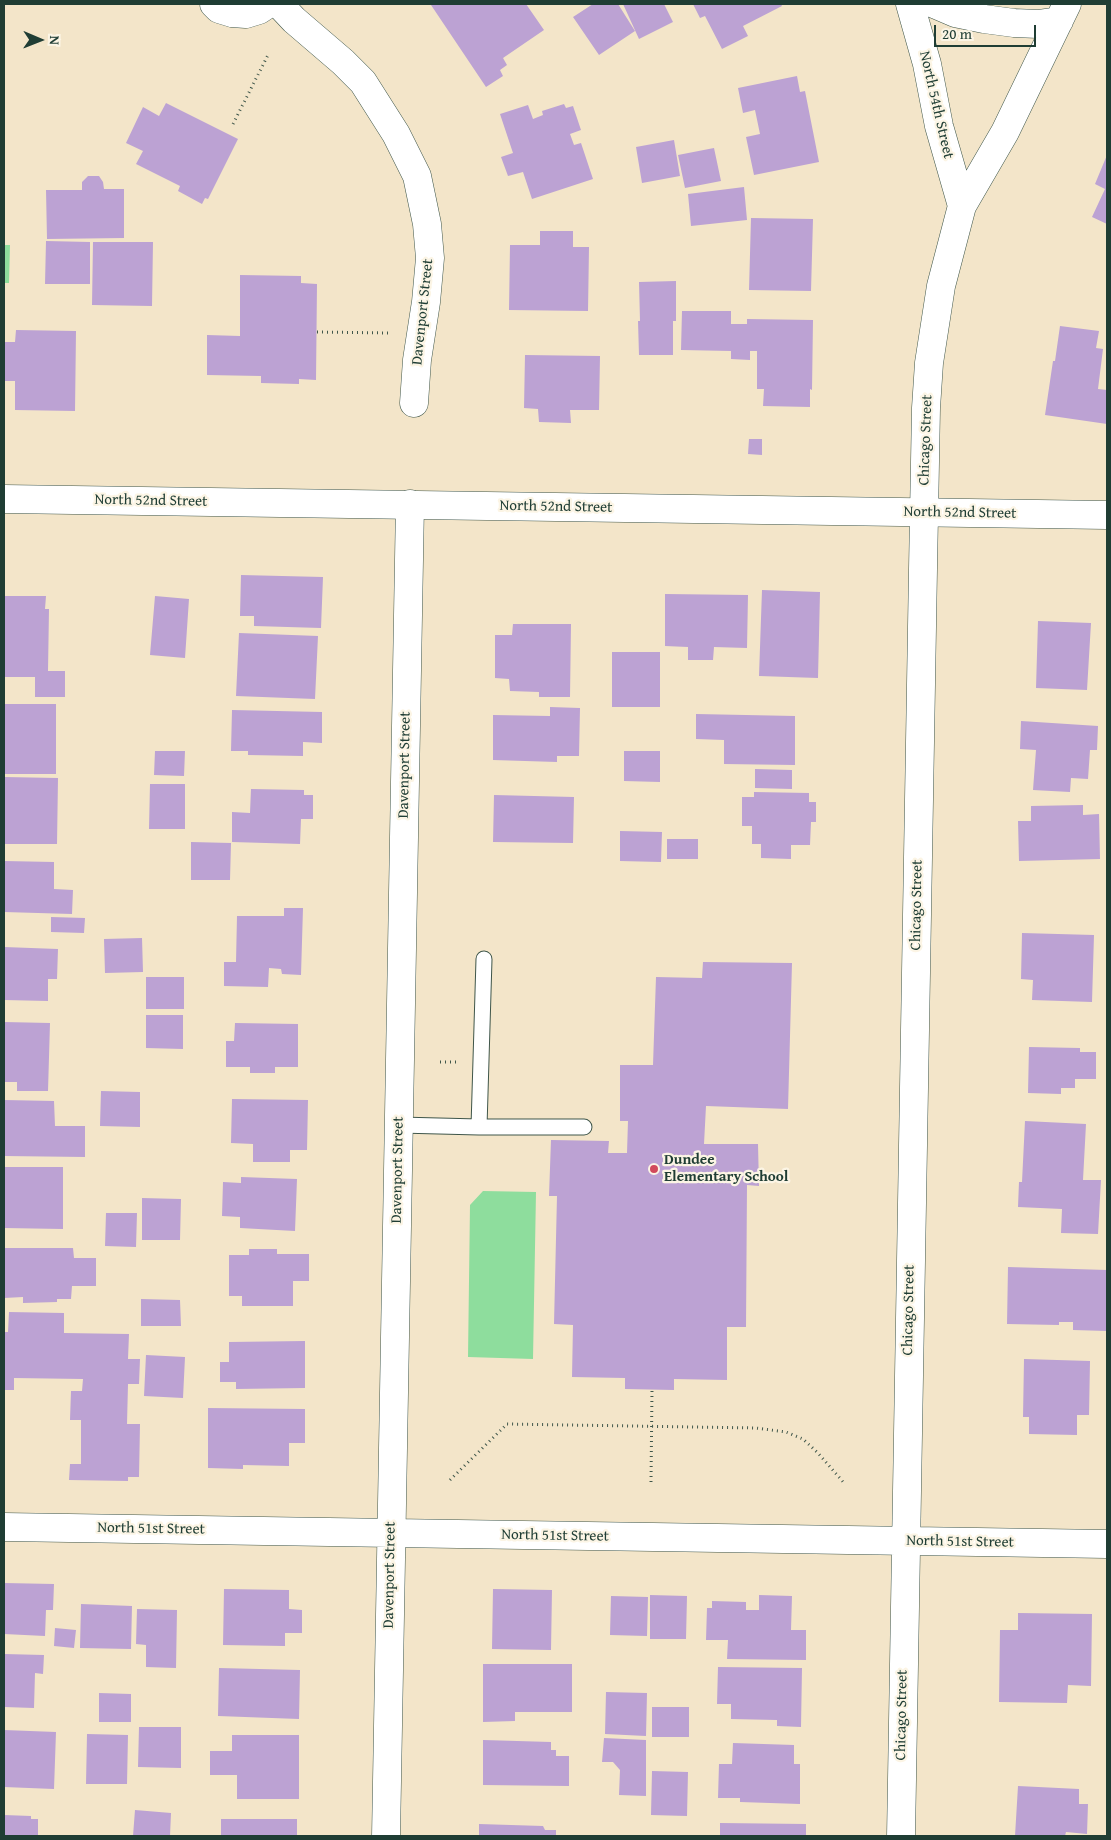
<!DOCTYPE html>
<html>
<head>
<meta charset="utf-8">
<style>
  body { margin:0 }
  #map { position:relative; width:1111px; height:1840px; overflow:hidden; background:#f3e5c9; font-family:"Gentium Book Plus",serif }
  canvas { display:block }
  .frame { position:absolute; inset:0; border:5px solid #1f3d34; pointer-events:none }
  .north { position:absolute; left:15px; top:15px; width:50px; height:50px; -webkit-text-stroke:4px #fcf5e5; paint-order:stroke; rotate:91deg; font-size:14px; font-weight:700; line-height:20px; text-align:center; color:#1f3d34 }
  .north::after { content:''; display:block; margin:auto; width:18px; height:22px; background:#1f3d34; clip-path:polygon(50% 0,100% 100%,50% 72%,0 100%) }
  .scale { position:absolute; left:934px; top:25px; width:102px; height:22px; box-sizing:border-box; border:2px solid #1f3d34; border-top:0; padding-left:6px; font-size:15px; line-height:18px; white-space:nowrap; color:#1f3d34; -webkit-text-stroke:4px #fcf5e5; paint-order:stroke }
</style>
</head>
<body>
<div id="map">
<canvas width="1111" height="1840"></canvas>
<div class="frame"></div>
<div class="north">N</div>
<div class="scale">20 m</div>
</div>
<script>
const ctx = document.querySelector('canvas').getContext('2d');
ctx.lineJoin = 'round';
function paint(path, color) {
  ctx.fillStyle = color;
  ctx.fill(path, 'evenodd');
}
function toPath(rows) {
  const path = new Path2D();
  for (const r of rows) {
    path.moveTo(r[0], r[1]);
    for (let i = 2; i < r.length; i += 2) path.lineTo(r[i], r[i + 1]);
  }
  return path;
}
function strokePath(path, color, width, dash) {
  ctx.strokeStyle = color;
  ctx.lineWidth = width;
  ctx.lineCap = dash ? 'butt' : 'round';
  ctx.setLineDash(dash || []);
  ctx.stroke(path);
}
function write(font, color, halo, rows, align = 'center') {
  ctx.font = font + ' "Gentium Book Plus",serif';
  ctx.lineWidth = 4.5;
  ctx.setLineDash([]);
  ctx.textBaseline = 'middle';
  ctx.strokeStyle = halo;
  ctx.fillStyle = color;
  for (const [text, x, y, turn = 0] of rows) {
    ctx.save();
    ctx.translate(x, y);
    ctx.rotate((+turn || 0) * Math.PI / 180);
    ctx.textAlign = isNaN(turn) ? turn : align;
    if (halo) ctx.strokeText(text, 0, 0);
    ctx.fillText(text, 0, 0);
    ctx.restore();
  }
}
paint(toPath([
  [4,245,10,245,9,283,4,283],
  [483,1191,536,1192,533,1359,468,1357,470,1205]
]), '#8edd9d');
paint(toPath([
  [434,4,526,4,544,30,503,58,507,65,500,70,503,76,486,87,431,5],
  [593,4,618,4,635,31,599,55,573,17],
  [623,4,664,4,673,22,639,39],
  [693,4,781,4,782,6,743,26,748,36,722,49,705,16,700,18],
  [797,76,800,92,805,91,819,162,754,175,746,137,760,134,755,110,743,113,738,88],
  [166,103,238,139,208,199,205,198,202,204,178,191,180,186,136,164,143,151,126,143,143,107,159,116],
  [564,104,566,108,573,106,581,130,570,134,574,145,581,143,593,179,532,199,523,172,508,176,501,157,513,153,500,114,528,105,533,119,543,115,542,111],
  [674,140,680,176,642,183,636,147],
  [714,148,721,181,685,188,678,155],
  [1107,155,1107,224,1092,217,1105,189,1095,184],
  [88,176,99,176,103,182,104,189,124,189,124,238,47,239,46,190,82,190,82,182],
  [744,187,747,220,691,226,688,194],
  [751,218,813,219,811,291,749,290],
  [540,231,573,231,573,247,589,247,588,311,509,310,510,245,540,245],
  [46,241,90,242,90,284,45,284],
  [93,242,153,242,152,306,92,305],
  [240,275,301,276,301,283,317,284,316,380,299,379,299,384,261,383,261,376,207,375,207,335,240,336],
  [676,281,676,321,673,321,673,355,639,355,638,321,640,321,639,282],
  [682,311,731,311,731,324,747,324,747,319,813,320,812,390,810,389,810,407,763,406,764,389,757,389,757,351,750,351,750,360,731,359,731,351,681,350],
  [1060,326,1099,331,1096,348,1103,349,1098,389,1107,390,1107,424,1045,415,1053,361,1055,361],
  [16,330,76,331,75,411,15,410,15,381,4,381,4,342,15,342],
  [525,355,600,356,599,410,570,410,571,423,539,422,538,409,524,408],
  [749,439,762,439,762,455,748,454],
  [241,575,323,577,321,628,254,626,254,616,240,616],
  [762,590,820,592,818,678,759,676],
  [665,594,748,595,747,648,714,647,713,660,688,660,688,647,665,646],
  [4,596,46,596,45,609,49,609,48,671,65,671,65,697,35,697,35,677,4,677],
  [155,596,189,599,185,658,150,655],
  [1038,621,1091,623,1087,690,1036,688],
  [513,624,571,624,570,697,539,697,539,692,510,691,509,679,495,678,495,635,512,635],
  [239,633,318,636,315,699,236,696],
  [612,652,660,652,660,707,612,707],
  [4,704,56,704,56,774,4,774],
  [550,707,580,708,579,756,557,756,557,762,493,760,493,715,550,716],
  [232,710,322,712,322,743,303,742,303,756,248,755,248,751,231,751],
  [696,714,795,716,795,765,724,764,724,740,696,739],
  [1021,721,1098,726,1097,750,1090,750,1088,779,1071,778,1070,792,1033,790,1036,750,1020,749],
  [155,751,185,751,184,776,154,775],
  [624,751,660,751,660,782,624,781],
  [755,769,792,770,792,789,755,788],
  [4,777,58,778,57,844,4,844],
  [150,784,185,784,185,829,149,829],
  [251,789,304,790,304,795,313,795,313,819,301,819,300,844,232,842,232,812,250,813],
  [754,792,809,793,809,802,816,802,816,822,811,822,810,845,791,845,791,859,761,858,761,844,752,844,752,826,742,826,742,797,754,797],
  [494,795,574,797,573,843,493,842],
  [1083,805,1083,815,1099,814,1100,859,1019,861,1018,821,1031,821,1031,806],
  [620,831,662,832,661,862,620,861],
  [667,839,698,839,698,859,667,859],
  [191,842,231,843,230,880,191,880],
  [4,861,54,862,54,889,73,890,72,914,4,912],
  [284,908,303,908,301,975,282,974,281,969,269,968,268,987,224,986,224,962,236,962,237,916,284,916],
  [51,917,85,918,84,933,51,932],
  [1022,933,1094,935,1092,1002,1032,1000,1033,980,1021,979],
  [142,938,143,972,105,973,104,939],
  [4,947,58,949,57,979,48,979,48,1001,4,1000],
  [703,962,792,963,788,1109,706,1106,704,1144,758,1144,759,1186,747,1185,746,1327,727,1327,727,1380,674,1379,674,1390,625,1389,625,1378,572,1377,573,1325,554,1324,557,1196,549,1196,551,1140,609,1141,608,1153,627,1153,628,1121,620,1121,620,1065,653,1065,656,977,702,978],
  [146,977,184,977,184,1009,146,1009],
  [146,1015,183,1015,183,1049,146,1048],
  [4,1022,50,1023,48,1091,17,1091,17,1082,4,1082],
  [235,1023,298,1024,298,1067,275,1067,275,1073,250,1073,250,1067,226,1067,226,1041,234,1041],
  [1029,1047,1080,1048,1080,1052,1096,1052,1096,1079,1075,1079,1075,1088,1061,1088,1061,1094,1028,1093],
  [101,1091,140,1092,140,1127,100,1126],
  [232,1099,308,1100,307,1150,290,1150,290,1162,253,1162,253,1144,231,1143],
  [4,1100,54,1101,55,1126,85,1126,85,1157,4,1156],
  [1025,1121,1086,1124,1083,1180,1101,1180,1098,1234,1061,1233,1062,1209,1018,1207,1019,1182,1022,1182],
  [4,1167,63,1167,63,1229,4,1228],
  [241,1177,297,1179,295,1231,240,1228,240,1217,222,1216,223,1182,241,1183],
  [142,1198,181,1199,180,1240,142,1240],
  [106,1213,137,1213,136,1247,105,1246],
  [4,1248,73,1248,74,1258,96,1258,96,1286,72,1286,71,1299,57,1299,57,1302,23,1303,23,1297,4,1298],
  [249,1249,277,1249,277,1254,309,1254,309,1281,293,1281,293,1306,242,1306,242,1296,229,1296,229,1255,249,1255],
  [1008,1267,1107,1270,1107,1331,1073,1330,1073,1322,1059,1322,1059,1325,1007,1324],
  [141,1299,180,1300,181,1326,141,1326],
  [9,1312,64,1313,64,1333,129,1334,128,1359,140,1359,139,1384,128,1384,127,1424,140,1424,139,1477,128,1477,128,1481,69,1480,70,1464,81,1464,81,1420,70,1420,71,1391,82,1391,83,1379,14,1378,14,1390,4,1390,4,1332,8,1332],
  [305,1341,305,1388,236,1389,236,1382,220,1382,220,1362,229,1362,229,1342],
  [146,1355,185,1357,183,1398,144,1396],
  [1024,1359,1090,1361,1089,1415,1077,1415,1077,1435,1029,1434,1029,1417,1023,1417],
  [208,1408,305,1409,305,1443,289,1443,289,1466,243,1465,243,1469,208,1468],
  [4,1583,54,1584,53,1610,46,1610,45,1636,4,1634],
  [224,1589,289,1590,289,1609,302,1610,302,1633,285,1633,285,1646,223,1645],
  [493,1589,552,1590,551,1650,492,1649],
  [650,1595,687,1596,686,1639,650,1639],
  [759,1595,792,1596,791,1630,806,1630,806,1660,727,1659,728,1640,706,1640,707,1608,712,1608,712,1601,746,1602,746,1610,759,1610],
  [611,1596,648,1597,647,1636,610,1635],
  [81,1604,132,1606,131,1649,80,1648],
  [137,1609,177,1610,176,1668,146,1667,146,1645,136,1644],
  [1018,1613,1092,1614,1091,1686,1068,1685,1067,1703,999,1702,1000,1630,1018,1630],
  [55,1628,76,1630,74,1648,54,1646],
  [4,1654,44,1655,43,1674,35,1673,34,1708,4,1707],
  [483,1664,572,1664,572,1712,515,1712,515,1721,483,1722],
  [718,1667,802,1668,801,1727,777,1726,777,1720,731,1719,731,1704,717,1704],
  [219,1668,300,1670,299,1719,218,1716],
  [606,1692,647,1693,646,1736,605,1734],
  [99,1693,131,1694,131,1722,99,1722],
  [652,1707,689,1707,689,1737,652,1737],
  [139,1727,181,1727,181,1768,138,1767],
  [4,1730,56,1732,54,1789,4,1787],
  [87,1734,128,1735,127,1784,86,1784],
  [232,1735,299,1735,299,1799,237,1799,237,1775,210,1775,210,1751,232,1751],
  [604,1738,646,1740,646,1796,619,1795,620,1770,613,1762,602,1762],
  [483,1740,551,1742,551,1750,556,1750,556,1756,569,1756,569,1786,483,1785],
  [733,1743,794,1745,794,1764,800,1764,800,1804,740,1802,740,1798,718,1798,719,1764,732,1764],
  [652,1771,688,1772,687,1816,651,1815],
  [1018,1786,1079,1789,1079,1804,1088,1804,1087,1834,1066,1832,1065,1836,1015,1836],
  [135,1810,171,1813,170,1836,133,1836],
  [4,1815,31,1816,31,1819,38,1819,38,1836,4,1836],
  [221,1819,297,1819,297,1836,221,1836],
  [720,1823,806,1824,806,1836,720,1836],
  [479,1824,543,1826,545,1830,556,1830,556,1836,479,1836]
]), '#bca2d3');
const service = toPath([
  [399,1125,479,1127,484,959],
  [479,1127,584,1127]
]);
const minor = toPath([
  [214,4,219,9,232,13,246,14,259,10,268,4],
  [279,4,294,20,343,62,363,82,396,134,417,176,427,224,430,258,426,302,417,360,414,403],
  [910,4,927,64,939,126,962,206],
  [934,4,955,13,984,19,1014,23,1038,24,1059,21],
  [4,1527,1107,1544],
  [386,1836,410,504],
  [901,1836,923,569,926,408,929,363,941,286,962,206,1005,132,1067,4]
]);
const tertiary = toPath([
  [4,499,1107,515]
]);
strokePath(service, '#3f564a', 17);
strokePath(minor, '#3f564a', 29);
strokePath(tertiary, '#3f564a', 29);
strokePath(toPath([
  [233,124,269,53],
  [317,332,390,333],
  [440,1062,457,1062],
  [450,1480,507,1424,756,1428,786,1432,803,1439,818,1453,844,1483],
  [651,1482,652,1389]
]), '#3f564a', 3, [1, 4]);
strokePath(service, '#fff', 15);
strokePath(minor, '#fff', 28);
strokePath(tertiary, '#fff', 28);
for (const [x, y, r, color] of [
  [654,1169,5,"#d1495b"]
]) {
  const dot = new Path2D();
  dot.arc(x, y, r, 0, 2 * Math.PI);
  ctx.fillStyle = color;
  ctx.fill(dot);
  strokePath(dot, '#fcf5e5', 2);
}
write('15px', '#1f3d34', '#fcf5e5', [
  ["North 54th Street",936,105,77],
  ["Davenport Street",423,312,-84],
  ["Chicago Street",926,440,-88],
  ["North 52nd Street",151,501,1],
  ["North 52nd Street",556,507,1],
  ["North 52nd Street",960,513,1],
  ["Davenport Street",405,765,-89],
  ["Chicago Street",917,905,-89],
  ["Davenport Street",398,1170,-89],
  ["Chicago Street",909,1310,-89],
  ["North 51st Street",151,1529,1],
  ["North 51st Street",555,1536,1],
  ["North 51st Street",960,1542,1],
  ["Davenport Street",390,1575,-89],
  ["Chicago Street",902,1715,-89]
]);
write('bold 15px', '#1f3d34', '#fcf5e5', [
  ["Dundee",664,1160],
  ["Elementary School",664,1177]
], 'left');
</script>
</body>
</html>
